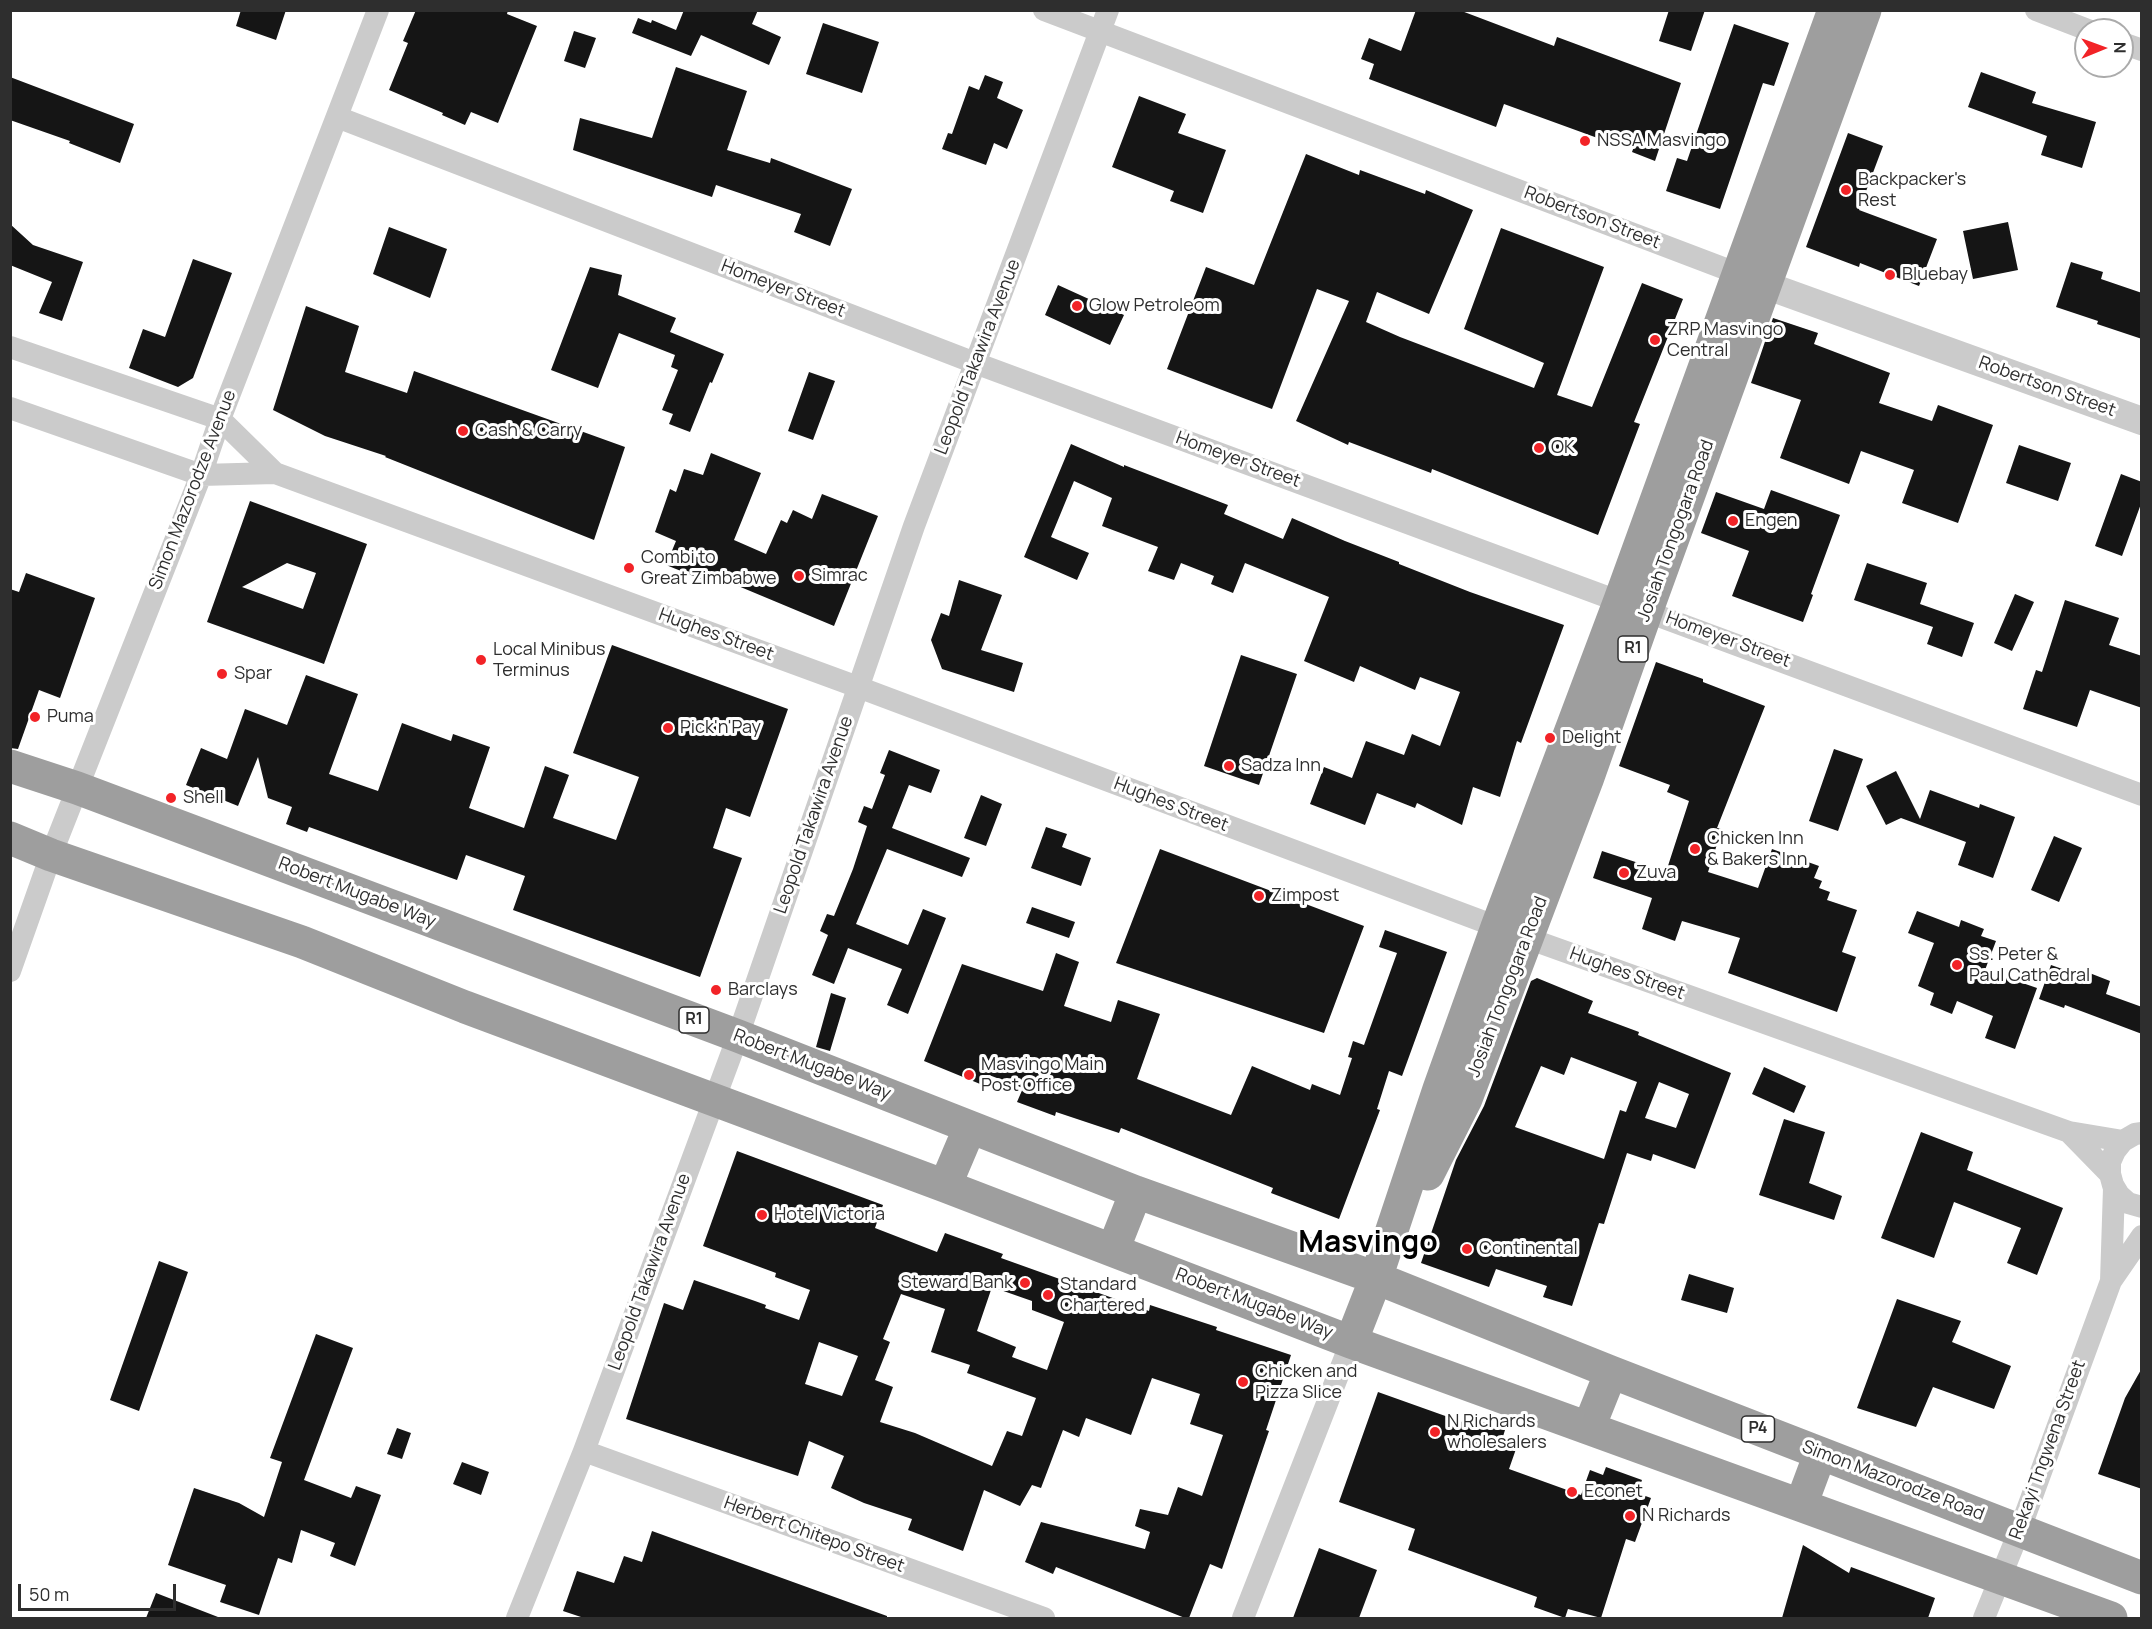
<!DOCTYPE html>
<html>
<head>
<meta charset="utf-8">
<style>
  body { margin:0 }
  #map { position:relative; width:2152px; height:1629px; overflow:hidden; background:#fff; font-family:Manrope,sans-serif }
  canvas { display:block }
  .frame { position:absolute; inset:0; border:12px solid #2e2e2e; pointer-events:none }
  .north { position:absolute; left:2074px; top:18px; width:60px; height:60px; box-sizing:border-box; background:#fff; border:2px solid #ababab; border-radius:50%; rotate:89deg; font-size:16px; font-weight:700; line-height:24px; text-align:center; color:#2e2e2e }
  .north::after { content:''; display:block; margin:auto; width:21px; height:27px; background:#f22327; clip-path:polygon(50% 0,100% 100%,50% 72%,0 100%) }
  .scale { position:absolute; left:18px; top:1584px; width:158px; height:27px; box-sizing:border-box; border:3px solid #2e2e2e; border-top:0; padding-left:8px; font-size:18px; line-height:21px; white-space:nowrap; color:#2e2e2e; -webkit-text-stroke:4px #fff; paint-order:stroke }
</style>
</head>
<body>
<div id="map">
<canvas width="2152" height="1629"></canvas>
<div class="frame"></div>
<div class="north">N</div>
<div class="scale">50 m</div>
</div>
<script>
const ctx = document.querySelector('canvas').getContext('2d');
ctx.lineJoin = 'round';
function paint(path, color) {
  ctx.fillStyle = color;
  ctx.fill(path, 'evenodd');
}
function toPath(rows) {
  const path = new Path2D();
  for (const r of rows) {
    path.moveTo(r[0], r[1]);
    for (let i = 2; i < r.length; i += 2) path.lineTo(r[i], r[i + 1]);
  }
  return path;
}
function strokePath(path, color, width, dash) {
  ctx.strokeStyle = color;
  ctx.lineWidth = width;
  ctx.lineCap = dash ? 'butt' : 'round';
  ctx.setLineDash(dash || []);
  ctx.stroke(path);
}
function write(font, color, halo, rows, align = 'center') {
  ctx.font = font + ' Manrope,sans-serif';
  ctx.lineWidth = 6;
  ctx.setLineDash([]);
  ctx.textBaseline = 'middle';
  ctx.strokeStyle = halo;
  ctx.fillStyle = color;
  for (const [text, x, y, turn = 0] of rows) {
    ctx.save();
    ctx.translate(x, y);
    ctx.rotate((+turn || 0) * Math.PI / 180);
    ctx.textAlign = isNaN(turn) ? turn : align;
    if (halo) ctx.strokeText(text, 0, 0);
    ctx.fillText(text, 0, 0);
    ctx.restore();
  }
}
paint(toPath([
  [241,10,286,10,276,40,236,26],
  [416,10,508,10,507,14,537,26,498,123,471,112,465,125,442,115,443,113,389,90,408,43,403,41],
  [684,10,758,10,752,24,781,37,769,65,701,35,691,56,632,33,638,18,651,23,652,20,676,30],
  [1416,10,1459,10,1554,46,1557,37,1681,83,1655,161,1632,152,1636,141,1607,130,1603,140,1504,104,1496,127,1369,79,1374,64,1361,59,1369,38,1401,51],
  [1669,10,1705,10,1691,51,1659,41],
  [823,23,879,42,862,93,806,74],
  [1734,24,1789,43,1774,86,1763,83,1720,209,1666,191,1677,158,1687,161],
  [574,31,596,38,585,68,564,61],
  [676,67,747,91,727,150,770,163,771,158,852,189,830,246,794,232,801,214,716,185,712,197,573,150,580,118,652,138],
  [1981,72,2036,92,2032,103,2096,122,2082,168,2041,155,2047,136,1968,107],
  [985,75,1003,82,997,98,1023,110,1007,149,994,143,986,165,942,149,948,133,952,134,969,86,979,90],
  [10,77,134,124,120,163,69,143,70,141,10,120],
  [1139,96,1186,114,1178,133,1226,150,1203,213,1170,201,1174,191,1112,167],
  [1848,133,1883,146,1859,210,1937,239,1919,286,1860,263,1859,267,1806,247],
  [1306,154,1359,175,1360,170,1425,194,1426,190,1473,210,1429,314,1377,292,1366,322,1400,337,1534,388,1544,363,1464,329,1501,228,1604,267,1557,395,1592,407,1642,283,1683,299,1634,422,1640,424,1598,535,1432,469,1431,473,1349,442,1348,445,1296,421,1349,301,1317,289,1272,409,1167,369,1206,267,1254,285],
  [2008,222,2018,270,1973,279,1963,231],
  [10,224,33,245,83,262,62,321,39,313,52,282,10,265],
  [389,227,447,249,430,298,373,274],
  [193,259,232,273,193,378,178,387,129,368,143,329,165,337],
  [2071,262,2103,272,2101,279,2142,293,2142,339,2097,324,2098,321,2056,307],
  [590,267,622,275,618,295,676,318,670,332,724,354,712,383,710,382,690,432,669,424,673,414,662,410,678,370,671,367,675,355,619,333,598,388,551,370],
  [1058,285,1124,315,1110,345,1045,315],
  [306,306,359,326,345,372,407,393,414,371,625,447,594,540,385,457,386,456,325,436,273,410],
  [1773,318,1818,333,1814,344,1890,373,1879,403,1932,421,1938,405,1993,425,1958,523,1902,503,1914,470,1861,451,1849,484,1780,458,1801,400,1751,383],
  [809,372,835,381,813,440,788,431],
  [1071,444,1124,467,1124,465,1228,505,1224,514,1283,539,1292,518,1345,541,1399,562,1399,564,1470,592,1564,625,1521,743,1517,741,1500,797,1473,787,1462,825,1417,803,1415,808,1377,793,1365,825,1310,804,1324,767,1352,778,1366,741,1404,755,1412,734,1440,746,1460,692,1420,677,1415,690,1360,666,1354,682,1304,661,1329,597,1245,563,1233,593,1211,584,1214,576,1181,563,1174,580,1148,571,1158,547,1102,526,1112,498,1074,481,1051,537,1089,553,1077,580,1024,557],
  [2019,445,2071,463,2058,501,2006,483],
  [711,453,761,473,734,540,766,554,781,520,787,523,793,510,812,519,822,494,878,516,834,626,719,578,716,585,666,565,676,541,655,532,670,489,676,492,684,469,703,475],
  [2121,474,2142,482,2142,501,2122,556,2095,546],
  [1771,490,1840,515,1811,594,1813,595,1803,622,1732,596,1749,551,1701,533,1716,492,1764,509],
  [250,501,367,544,324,664,207,622],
  [287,563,316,573,303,609,242,587],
  [1867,563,1927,583,1920,604,1974,623,1962,657,1927,644,1933,627,1854,600],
  [26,573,95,598,60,698,39,690,18,749,10,748,10,589,19,592],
  [959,580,1002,595,981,650,1023,663,1014,692,942,669,931,640,941,613,949,616],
  [2015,594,2034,602,2012,651,1994,643],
  [2065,600,2119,618,2109,645,2142,656,2142,708,2090,690,2077,727,2023,709,2036,670,2042,672],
  [612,645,788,709,750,817,726,808,713,848,742,858,700,977,513,910,525,876,466,855,457,880,309,827,307,832,286,824,292,807,268,798,258,757,238,806,186,785,201,748,227,759,245,709,287,725,306,675,358,694,329,774,378,791,402,723,451,741,453,734,490,747,469,808,524,828,545,766,569,775,553,818,616,840,639,777,573,753],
  [1241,655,1297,674,1259,785,1204,766],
  [1656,662,1703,679,1703,682,1765,706,1717,828,1722,829,1708,872,1758,888,1772,849,1819,866,1814,878,1822,881,1819,888,1830,892,1827,900,1857,910,1842,952,1856,957,1837,1012,1728,973,1740,938,1682,921,1675,941,1642,929,1652,898,1593,878,1602,851,1666,872,1689,801,1667,792,1670,785,1619,766],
  [1834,749,1863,759,1838,831,1809,821],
  [889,750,940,770,931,793,909,785,892,828,970,858,962,877,887,849,856,924,908,945,923,909,946,918,908,1014,887,1005,902,969,848,948,834,984,812,975,828,935,820,931,827,914,834,916,853,869,867,826,858,822,864,806,872,809,885,775,880,773],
  [1896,771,1920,819,1930,790,1979,808,1980,804,2015,817,1993,878,1958,865,1966,842,1901,818,1886,825,1866,786],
  [981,795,1002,804,986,846,964,838],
  [1046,827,1067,834,1062,847,1091,858,1081,886,1031,868],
  [2054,836,2082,848,2059,902,2031,890],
  [1160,849,1364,926,1324,1033,1116,963],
  [1032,907,1075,922,1069,938,1026,923],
  [1917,911,1959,927,1961,920,1984,929,1981,936,1996,941,1985,970,2037,988,2015,1049,1985,1038,1993,1016,1957,1001,1952,1014,1930,1005,1934,993,1918,986,1934,943,1908,933],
  [1385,930,1447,952,1402,1076,1389,1071,1377,1109,1380,1110,1339,1219,1271,1193,1273,1188,1121,1128,1119,1133,1056,1112,1055,1116,1017,1102,1023,1088,989,1075,985,1086,924,1061,962,964,1043,991,1056,953,1079,962,1064,1006,1111,1022,1118,1000,1160,1014,1137,1079,1231,1115,1252,1066,1310,1090,1312,1084,1340,1095,1352,1058,1348,1057,1353,1041,1364,1045,1397,953,1379,947],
  [2051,965,2085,977,2087,972,2110,981,2106,994,2142,1007,2142,1034,2065,1005,2064,1008,2039,999],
  [1537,978,1593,1001,1588,1013,1639,1032,1638,1035,1731,1073,1695,1169,1653,1154,1651,1161,1627,1153,1604,1224,1599,1223,1572,1306,1543,1297,1547,1286,1496,1269,1489,1287,1421,1263,1456,1160,1484,1106,1531,981],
  [1571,1057,1637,1082,1626,1112,1620,1110,1604,1159,1515,1127,1541,1066,1564,1075],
  [1659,1082,1689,1094,1676,1128,1645,1118],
  [831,993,846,998,830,1051,816,1047],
  [1764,1067,1806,1086,1794,1113,1752,1094],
  [1784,1119,1825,1132,1809,1183,1842,1196,1834,1220,1759,1195],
  [1921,1132,1973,1152,1967,1170,2063,1208,2037,1275,2007,1263,2021,1228,1954,1202,1934,1258,1881,1238],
  [737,1151,883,1205,875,1228,937,1252,945,1233,1003,1254,1001,1258,1149,1311,1150,1305,1217,1327,1216,1330,1291,1355,1266,1430,1269,1431,1222,1569,1210,1564,1189,1618,1185,1618,1056,1567,1053,1574,1025,1562,1041,1522,1145,1549,1150,1532,1135,1526,1140,1509,1168,1515,1178,1487,1202,1496,1223,1435,1190,1424,1200,1394,1152,1378,1131,1435,1086,1418,1079,1437,1063,1430,1041,1488,1032,1485,1020,1506,984,1490,963,1551,908,1530,912,1519,864,1503,831,1488,844,1456,809,1441,798,1476,626,1419,664,1303,683,1310,694,1280,755,1301,766,1305,765,1308,799,1320,810,1290,775,1277,776,1273,703,1246],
  [992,1287,1032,1301,1032,1310,1064,1322,1047,1370,1012,1357,1016,1347,977,1331],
  [901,1294,945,1309,931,1352,970,1365,967,1373,1036,1398,1022,1436,1007,1431,992,1466,915,1433,880,1422,893,1387,875,1380,890,1342,883,1339],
  [819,1342,858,1356,842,1396,805,1384],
  [159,1261,188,1272,139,1411,110,1400],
  [1689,1274,1734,1288,1727,1313,1681,1300],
  [1897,1299,1961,1321,1952,1342,2011,1366,1994,1409,1933,1387,1916,1427,1857,1408],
  [316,1334,353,1348,304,1480,351,1498,356,1486,381,1495,355,1566,330,1556,335,1543,301,1530,292,1563,278,1558,259,1615,220,1602,226,1585,168,1565,194,1488,239,1503,264,1517,282,1462,270,1458],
  [2142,1368,2142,1489,2098,1474,2125,1398],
  [1378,1392,1465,1423,1469,1417,1505,1430,1501,1443,1516,1449,1509,1469,1581,1495,1590,1470,1603,1475,1606,1467,1642,1480,1637,1493,1651,1498,1635,1542,1626,1539,1601,1618,1568,1609,1565,1618,1534,1607,1537,1597,1408,1550,1415,1529,1339,1502],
  [397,1428,411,1433,402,1459,387,1454],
  [462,1462,489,1472,481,1495,453,1484],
  [652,1531,887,1616,887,1618,584,1618,563,1611,577,1571,614,1583,624,1556,642,1562],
  [1803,1545,1849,1573,1851,1567,1935,1598,1928,1618,1782,1618],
  [1319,1548,1377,1570,1359,1618,1293,1618],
  [156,1593,218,1617,218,1618,146,1618]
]), '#151515');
strokePath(toPath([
  [1044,10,1752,279],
  [2036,10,2088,30],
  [2122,43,2142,50],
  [337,117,975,363,2142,795],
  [10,347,220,419,275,473],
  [10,408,201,475,275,473,858,687,1527,938,2069,1132,2123,1141],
  [10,971,51,855,201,475,220,419,378,10],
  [2069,1132,2110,1174],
  [2142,1133,2135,1134,2123,1141,2115,1151,2110,1162,2110,1174,2113,1185,2119,1195,2128,1203,2142,1207],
  [2111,1281,2114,1188],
  [584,1451,1044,1618],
  [517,1618,584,1451,738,1036,914,526,1108,10],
  [1243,1618,1351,1342],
  [1984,1618,2020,1529,2111,1281,2142,1236]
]), '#cbcbcb', 22);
strokePath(toPath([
  [1765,285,2142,421]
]), '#cbcbcb', 28);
strokePath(toPath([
  [10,766,77,788,738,1036,1136,1192,1376,1278,1611,1372,2142,1578],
  [10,838,51,855,302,942,465,1007,945,1186,1351,1342,2111,1618],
  [1428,1174,1466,1099,1587,780,1647,610,1865,10],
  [945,1186,970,1127],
  [1113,1250,1136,1192],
  [1351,1342,1376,1278,1439,1089,1497,927,1620,600,1834,10],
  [1589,1427,1611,1372],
  [1801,1505,1820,1454]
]), '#9e9e9e', 33);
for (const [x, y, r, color] of [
  [1585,141,6,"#f22327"],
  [1846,190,6,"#f22327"],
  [1890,275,6,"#f22327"],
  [1077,306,6,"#f22327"],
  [1655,340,6,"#f22327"],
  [463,431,6,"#f22327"],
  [1539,448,6,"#f22327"],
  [1733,521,6,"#f22327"],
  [629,568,6,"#f22327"],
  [799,576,6,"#f22327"],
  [481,660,6,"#f22327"],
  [222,674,6,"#f22327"],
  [35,717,6,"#f22327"],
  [668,728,6,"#f22327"],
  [1550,738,6,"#f22327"],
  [1229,766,6,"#f22327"],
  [171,798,6,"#f22327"],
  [1695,849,6,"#f22327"],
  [1624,873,6,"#f22327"],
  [1259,896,6,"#f22327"],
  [1957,965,6,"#f22327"],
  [716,990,6,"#f22327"],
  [969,1075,6,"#f22327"],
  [762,1215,6,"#f22327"],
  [1467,1249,6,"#f22327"],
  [1025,1283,6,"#f22327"],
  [1048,1295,6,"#f22327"],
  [1243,1382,6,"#f22327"],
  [1435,1432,6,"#f22327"],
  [1572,1492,6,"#f22327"],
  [1630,1516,6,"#f22327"]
]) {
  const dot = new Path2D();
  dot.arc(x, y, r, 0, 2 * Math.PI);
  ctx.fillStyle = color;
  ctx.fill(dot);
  strokePath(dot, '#fff', 2);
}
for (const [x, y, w] of [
  [1633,649,30],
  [694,1020,30],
  [1758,1429,33]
]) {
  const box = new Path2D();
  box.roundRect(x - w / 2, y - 13, w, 26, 4.5);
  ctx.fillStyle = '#fff';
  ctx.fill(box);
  strokePath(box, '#2e2e2e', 1.5);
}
write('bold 16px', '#2e2e2e', null, [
  ["R1",1633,649],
  ["R1",694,1020],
  ["P4",1758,1429]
]);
write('18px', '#2e2e2e', '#fff', [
  ["NSSA Masvingo",1597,141],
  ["Backpacker's",1858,180],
  ["Rest",1858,201],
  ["Bluebay",1902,275],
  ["Glow Petroleom",1089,306],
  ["ZRP Masvingo",1667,330],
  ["Central",1667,351],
  ["Cash & Carry",475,431],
  ["OK",1551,448],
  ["Engen",1745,521],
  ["Combi to",641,558],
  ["Great Zimbabwe",641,579],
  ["Simrac",811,576],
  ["Local Minibus",493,650],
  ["Terminus",493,671],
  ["Spar",234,674],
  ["Puma",47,717],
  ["Pick'n'Pay",680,728],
  ["Delight",1562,738],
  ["Sadza Inn",1241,766],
  ["Shell",183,798],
  ["Chicken Inn",1707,839],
  ["& Bakers Inn",1707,860],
  ["Zuva",1636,873],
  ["Zimpost",1271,896],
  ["Ss. Peter &",1969,955],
  ["Paul Cathedral",1969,976],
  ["Barclays",728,990],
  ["Masvingo Main",981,1065],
  ["Post Office",981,1086],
  ["Hotel Victoria",774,1215],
  ["Continental",1479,1249],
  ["Steward Bank",1013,1283,"right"],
  ["Standard",1060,1285],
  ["Chartered",1060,1306],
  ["Chicken and",1255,1372],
  ["Pizza Slice",1255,1393],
  ["N Richards",1447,1422],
  ["wholesalers",1447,1443],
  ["Econet",1584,1492],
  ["N Richards",1642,1516]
], 'left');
write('18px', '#2e2e2e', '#fff', [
  ["Robertson Street",1592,218,21],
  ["Homeyer Street",783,289,21],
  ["Leopold Takawira Avenue",978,357,-69],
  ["Robertson Street",2047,387,20],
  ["Homeyer Street",1238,460,20],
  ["Simon Mazorodze Avenue",193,490,-69],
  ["Josiah Tongogara Road",1676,531,-70],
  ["Hughes Street",716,635,20],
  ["Homeyer Street",1728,640,20],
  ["Hughes Street",1171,805,21],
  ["Leopold Takawira Avenue",814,815,-71],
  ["Robert Mugabe Way",357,893,21],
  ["Hughes Street",1627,974,20],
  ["Josiah Tongogara Road",1508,987,-69],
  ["Robert Mugabe Way",812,1065,21],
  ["Leopold Takawira Avenue",650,1272,-70],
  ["Robert Mugabe Way",1254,1304,21],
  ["Rekayi Tngwena Street",2048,1450,-70],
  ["Simon Mazorodze Road",1893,1481,21],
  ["Herbert Chitepo Street",814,1535,20]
]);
write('bold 30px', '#000', '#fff', [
  ["Masvingo",1368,1244]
]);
</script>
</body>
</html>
